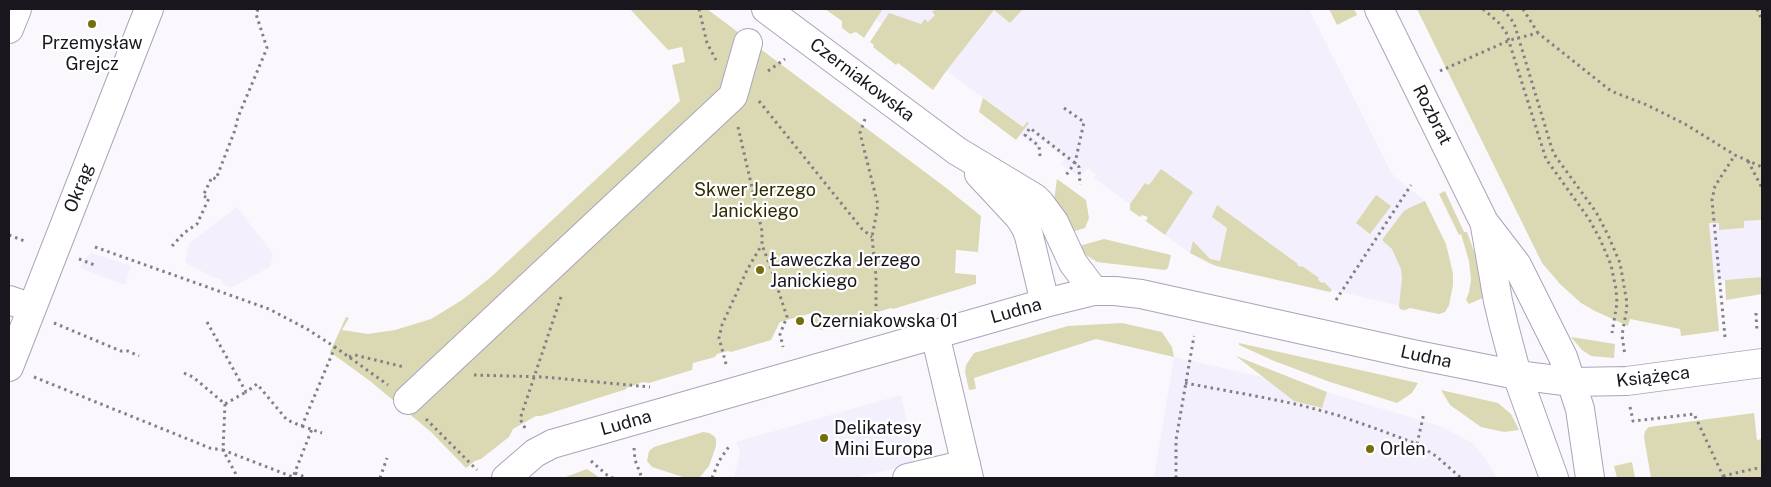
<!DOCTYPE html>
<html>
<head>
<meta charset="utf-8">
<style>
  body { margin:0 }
  #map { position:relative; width:1771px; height:487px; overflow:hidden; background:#faf8fd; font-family:"Public Sans",sans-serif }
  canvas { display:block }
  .frame { position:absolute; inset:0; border:10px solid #19161e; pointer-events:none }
</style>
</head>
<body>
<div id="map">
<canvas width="1771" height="487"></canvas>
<div class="frame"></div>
</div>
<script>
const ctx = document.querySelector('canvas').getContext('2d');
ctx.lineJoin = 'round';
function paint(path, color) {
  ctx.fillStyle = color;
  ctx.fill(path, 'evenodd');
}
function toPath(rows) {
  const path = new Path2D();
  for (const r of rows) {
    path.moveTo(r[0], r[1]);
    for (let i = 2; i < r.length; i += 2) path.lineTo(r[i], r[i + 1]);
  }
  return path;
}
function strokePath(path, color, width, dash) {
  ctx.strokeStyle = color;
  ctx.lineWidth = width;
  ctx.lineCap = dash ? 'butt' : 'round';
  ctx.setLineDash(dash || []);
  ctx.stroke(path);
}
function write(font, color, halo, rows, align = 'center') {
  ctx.font = font + ' "Public Sans",sans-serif';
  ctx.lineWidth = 4.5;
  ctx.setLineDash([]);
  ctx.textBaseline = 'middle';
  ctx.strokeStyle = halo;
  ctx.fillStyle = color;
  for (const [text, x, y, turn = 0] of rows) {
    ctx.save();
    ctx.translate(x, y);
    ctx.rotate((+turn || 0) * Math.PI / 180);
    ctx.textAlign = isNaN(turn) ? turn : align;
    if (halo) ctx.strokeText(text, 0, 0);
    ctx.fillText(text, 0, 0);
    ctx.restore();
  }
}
paint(toPath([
  [862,9,1309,9,1392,174,1425,201,1442,236,1450,257,1453,274,1453,285,1449,307,1445,312,1439,314,1410,308,1406,311,1401,311,1397,305,1332,290,1330,292,1209,264,1190,253,1143,219,1146,221,1148,217,1142,215,1140,217,1130,210,1130,204,1094,178,1096,174,1088,168,1080,178,1061,164,1065,158,1031,133,1030,135,1041,143,1038,148,1020,135,1023,127,947,71,945,72],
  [237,207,273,254,270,267,232,287,226,286,221,279,214,278,185,262,189,243],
  [1762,220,1762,277,1714,281,1709,223,1719,223,1720,230,1744,228,1743,221],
  [92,253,131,266,125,285,80,268,85,258],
  [1174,357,1319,390,1437,425,1458,435,1473,444,1485,458,1497,478,1154,478],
  [901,395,916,464,852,478,734,477,740,453,736,442]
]), '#f4effc');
paint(toPath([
  [630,9,707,9,945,187,981,216,978,252,956,250,955,273,976,275,976,284,893,309,891,308,865,316,862,318,821,330,817,328,812,313,780,322,771,340,731,352,728,351,717,354,715,357,693,363,692,370,649,383,643,382,626,388,627,389,541,416,536,416,513,429,509,437,481,459,475,461,466,468,431,432,370,381,330,352,346,317,349,318,342,330,368,334,395,330,431,319,462,300,491,277,680,101,672,65,685,62,682,47,668,50],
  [825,9,879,9,882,10,864,38,856,32,850,34,842,28,842,21],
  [936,9,1023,9,1010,23,994,10,947,70,933,90,898,63,896,65,873,47,874,45,870,42,889,13,921,24,925,19,928,22,935,15,932,12],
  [1329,9,1354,9,1357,15,1337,25],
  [1417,9,1762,9,1762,220,1744,221,1744,228,1719,230,1719,223,1709,223,1719,331,1681,336,1680,329,1630,319,1628,326,1595,311,1581,303,1560,284,1542,263],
  [983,98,1023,127,1027,122,1029,123,1016,140,979,112],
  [1161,169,1193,192,1165,235,1143,219,1146,221,1148,217,1142,215,1140,217,1130,210,1130,204,1145,183,1149,185],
  [1057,179,1086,200,1089,218,1085,228,1072,232,1054,200],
  [1445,191,1464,232,1467,232,1483,276,1484,286,1483,298,1469,304,1466,300,1469,292,1471,280,1469,261,1461,234,1459,235,1439,194],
  [1376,195,1391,206,1370,234,1356,223],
  [1425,201,1446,244,1453,274,1453,285,1449,305,1445,312,1439,314,1410,308,1405,310,1400,309,1399,306,1402,278,1401,269,1392,249,1382,240,1403,212,1409,208],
  [1217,205,1298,264,1297,265,1301,267,1302,266,1319,278,1318,280,1322,283,1324,282,1332,290,1330,292,1216,266,1190,253,1193,241,1210,259,1220,261,1227,228,1212,217],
  [1104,239,1171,255,1168,268,1165,270,1097,262,1086,255,1079,246],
  [1762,277,1762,294,1726,300,1725,280],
  [1122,323,1162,332,1172,347,1174,357,1096,339,974,378,976,389,969,390,965,372,966,365,974,353,1068,326],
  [1571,337,1615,344,1614,358,1591,356,1582,350],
  [1239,343,1418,383,1412,393,1397,403,1330,382,1274,361,1239,345],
  [1236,356,1327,392,1322,408,1294,401],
  [1441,390,1498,403,1511,414,1519,430,1504,432,1481,427,1450,405],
  [1754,413,1757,440,1762,439,1762,478,1651,478,1644,437,1645,431,1649,427],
  [703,432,709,433,714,436,716,439,716,446,709,466,700,477,686,478,652,467,647,461,649,451,654,447],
  [1632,462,1635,478,1617,478,1614,466],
  [587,469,600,478,564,478,568,476]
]), '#dbd9b3');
const minor = toPath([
  [766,9,957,151,1035,198,1040,203,1054,222,1073,263,1094,291],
  [1379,9,1484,222,1517,265,1563,357,1580,409,1590,478],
  [9,29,17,9],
  [979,174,1019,217,1026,228,1029,236,1045,303],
  [1485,226,1498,301,1504,326,1517,375,1554,478],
  [9,300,32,308],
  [935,334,969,478],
  [9,367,149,9],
  [408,400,733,96,748,43],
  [506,478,535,453,552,444,1045,303,1094,291,1115,291,1141,294,1412,354,1517,375,1572,382,1627,381,1762,363],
  [907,478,966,464]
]);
strokePath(minor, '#aca3ba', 30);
strokePath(toPath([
  [699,9,707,43,716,60],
  [1483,9,1498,22,1506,32,1546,159,1589,219,1600,239,1611,265,1616,289,1617,303,1612,333],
  [1503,9,1514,23,1552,149,1556,157,1596,212,1608,235,1620,263,1627,303,1626,313,1622,335,1625,356],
  [1523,9,1538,33],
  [1757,9,1762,20],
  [768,71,785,59],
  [1440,71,1510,40,1538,33,1611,91,1647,105,1685,124,1735,155,1762,167],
  [759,101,862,229,872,237],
  [1064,108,1084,122,1075,163,1066,175],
  [865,119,860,133,878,205,872,237,876,276,876,319],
  [738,127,762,231,762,245,772,271,787,317,780,334,783,347],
  [1040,156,1039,146,1025,135,1030,128,1075,163,1079,167,1080,185],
  [1748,161,1762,188],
  [9,235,27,242],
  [172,246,184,233,197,224,209,198,203,196,212,177,216,179,235,130,238,117,267,48,256,14,258,9],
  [95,247,269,309,307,329,335,347,388,385],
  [79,259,97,266],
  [1336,300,1411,185],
  [1756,313,1757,332],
  [207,322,246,392,257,384,287,420,302,426,335,347],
  [54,323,121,351,128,351,139,356],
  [1725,337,1712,200,1715,186,1735,155],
  [349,357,355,355,404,367],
  [726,364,719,338,722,325,747,270,761,246],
  [184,373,193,377,225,404,246,392],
  [474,375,544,377,650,387],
  [34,377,210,448,223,450,238,478],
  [1185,383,1261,397,1300,405,1337,415,1377,429,1417,444,1436,456,1461,478],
  [225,404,223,450,293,477,312,429],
  [1630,407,1633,421,1694,414,1724,478],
  [426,419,477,470],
  [302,426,322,433],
  [525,428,520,419,562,294],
  [1417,444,1424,413],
  [634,448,635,460,642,478],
  [591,461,607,475,613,478],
  [295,473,307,478],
  [1723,476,1762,467],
  [380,478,387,458],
  [712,478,719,461,730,445],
  [1176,478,1176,440,1194,336]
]), '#828086', 3, [2.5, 4]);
strokePath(minor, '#fff', 28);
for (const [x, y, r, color] of [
  [92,24,5,"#746e0c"],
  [760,270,5,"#746e0c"],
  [800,321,5,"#746e0c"],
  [824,438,5,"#746e0c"],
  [1370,449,5,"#746e0c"]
]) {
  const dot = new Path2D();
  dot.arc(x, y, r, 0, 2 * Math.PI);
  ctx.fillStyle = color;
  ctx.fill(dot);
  strokePath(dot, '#fff', 2);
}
write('18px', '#19161e', '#fff', [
  ["Przemysław",92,43,"center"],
  ["Grejcz",92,64,"center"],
  ["Ławeczka Jerzego",770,260],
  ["Janickiego",770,281],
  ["Czerniakowska 01",810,321],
  ["Delikatesy",834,428],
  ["Mini Europa",834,449],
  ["Orlen",1380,449]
], 'left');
write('18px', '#19161e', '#fff', [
  ["Czerniakowska",862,80,37],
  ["Rozbrat",1432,115,63],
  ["Okrąg",79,188,-69],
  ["Ludna",1016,311,-16],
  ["Ludna",1426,357,12],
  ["Książęca",1653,377,-7],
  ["Ludna",626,423,-16]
]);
write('18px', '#2f2c01', '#fff', [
  ["Skwer Jerzego",755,190],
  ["Janickiego",755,211]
]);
</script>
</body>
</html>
